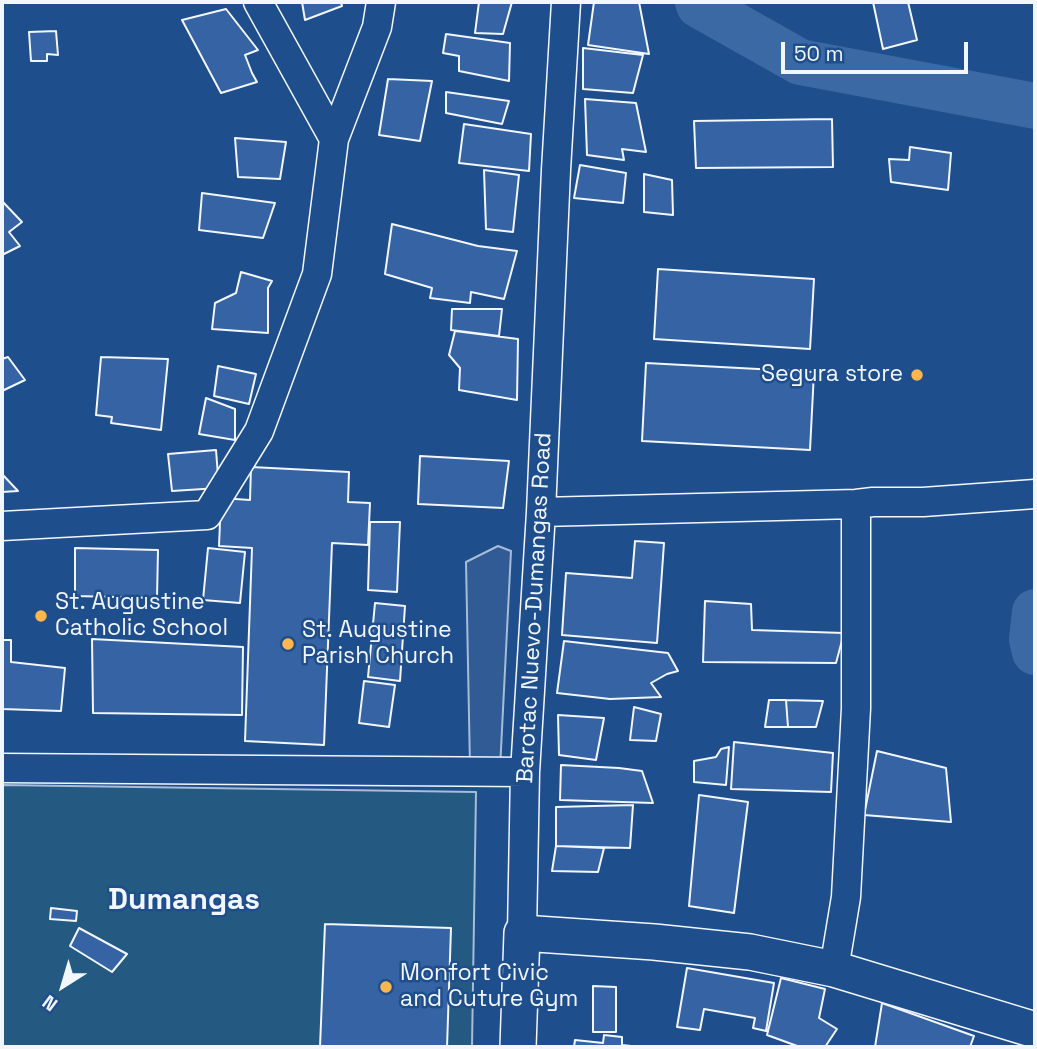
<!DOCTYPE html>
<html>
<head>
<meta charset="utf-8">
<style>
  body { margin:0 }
  #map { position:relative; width:1037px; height:1049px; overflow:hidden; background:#1f4e8c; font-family:"Space Grotesk",sans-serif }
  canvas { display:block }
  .frame { position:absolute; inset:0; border:4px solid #f2f6ff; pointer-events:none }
  .north { position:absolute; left:28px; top:951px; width:70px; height:70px; -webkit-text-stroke:5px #1f4e8c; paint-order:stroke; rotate:217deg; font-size:19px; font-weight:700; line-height:28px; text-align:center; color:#f2f6ff }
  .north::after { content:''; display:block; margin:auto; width:24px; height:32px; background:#f2f6ff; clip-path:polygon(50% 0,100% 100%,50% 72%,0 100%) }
  .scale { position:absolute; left:781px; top:42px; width:187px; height:32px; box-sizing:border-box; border:4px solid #f2f6ff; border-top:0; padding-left:9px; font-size:21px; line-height:24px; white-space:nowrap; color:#f2f6ff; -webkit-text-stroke:5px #1f4e8c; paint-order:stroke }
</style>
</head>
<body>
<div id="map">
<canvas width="1037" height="1049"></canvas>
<div class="frame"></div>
<div class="north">N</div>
<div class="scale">50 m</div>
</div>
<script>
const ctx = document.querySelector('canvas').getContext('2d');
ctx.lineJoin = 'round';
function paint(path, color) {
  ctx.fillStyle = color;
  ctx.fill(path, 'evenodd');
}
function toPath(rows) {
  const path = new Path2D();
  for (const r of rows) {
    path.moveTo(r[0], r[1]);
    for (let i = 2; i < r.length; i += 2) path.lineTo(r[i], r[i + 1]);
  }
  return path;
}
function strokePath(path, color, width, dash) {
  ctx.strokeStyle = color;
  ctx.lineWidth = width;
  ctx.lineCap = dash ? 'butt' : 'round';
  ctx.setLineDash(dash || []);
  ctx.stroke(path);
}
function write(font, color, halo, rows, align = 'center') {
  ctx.font = font + ' "Space Grotesk",sans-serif';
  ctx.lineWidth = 5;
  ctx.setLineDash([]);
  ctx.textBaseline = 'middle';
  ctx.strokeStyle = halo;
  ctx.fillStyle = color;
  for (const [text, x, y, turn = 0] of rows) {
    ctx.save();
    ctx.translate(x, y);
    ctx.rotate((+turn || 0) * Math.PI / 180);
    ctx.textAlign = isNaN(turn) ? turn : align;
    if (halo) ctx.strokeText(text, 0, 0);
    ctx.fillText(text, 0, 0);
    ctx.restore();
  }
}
const green = toPath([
  [2,785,476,792,472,1047,2,1047,2,785]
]);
paint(green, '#245a82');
strokePath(green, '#a8bbd7', 2);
const parking = toPath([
  [498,546,511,551,500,769,470,767,466,562,498,546]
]);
paint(parking, '#305b95');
strokePath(parking, '#a8bbd7', 2);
strokePath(toPath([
  [698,2,699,5,800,62,1035,106],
  [1035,612,1032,639,1035,652]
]), '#3b69a3', 46);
const building = toPath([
  [302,2,341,2,342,6,305,20,302,2],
  [479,2,512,2,503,34,475,33,479,2],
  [594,2,639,2,649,54,588,45,594,2],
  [873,2,908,2,917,40,883,49,873,2],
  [226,9,258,50,245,55,252,73,257,82,221,93,182,20,226,9],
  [56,31,58,55,47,54,47,61,31,61,29,32,56,31],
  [446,34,510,43,509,81,459,71,459,56,443,53,446,34],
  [583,48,643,55,633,93,583,89,583,48],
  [388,79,432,81,420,141,379,135,388,79],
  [446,92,509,101,502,124,446,113,446,92],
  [585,99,636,103,646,152,622,149,624,160,587,155,585,99],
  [832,119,833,167,696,168,694,121,832,119],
  [464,124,531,134,529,171,459,163,464,124],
  [235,138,286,142,280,179,238,177,235,138],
  [910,147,951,153,948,190,891,182,889,159,909,160,910,147],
  [580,165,626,173,623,203,574,198,580,165],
  [484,170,519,175,513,232,486,229,484,170],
  [644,174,672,180,673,215,644,212,644,174],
  [202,193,275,203,263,238,199,230,202,193],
  [2,201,22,222,9,232,20,246,2,255,2,201],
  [392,224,478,246,517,251,504,299,471,292,470,303,430,298,432,288,385,274,392,224],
  [658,269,814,279,810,349,654,339,658,269],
  [241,272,272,281,268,288,268,333,212,329,215,303,236,293,241,272],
  [452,309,502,309,499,336,451,330,452,309],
  [455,331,518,339,517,400,459,390,460,368,449,355,455,331],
  [8,357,25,380,2,391,2,359,8,357],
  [101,357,168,359,161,430,111,423,112,417,96,415,101,357],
  [646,363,814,372,810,450,642,441,646,363],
  [218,366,256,374,249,404,214,396,218,366],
  [206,398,235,409,235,440,199,434,206,398],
  [216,450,219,488,172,491,168,454,216,450],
  [420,456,509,461,503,508,418,504,420,456],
  [251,467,349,472,348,502,370,503,368,545,332,543,324,745,245,741,252,548,219,546,221,498,250,500,251,467],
  [2,474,18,491,2,492,2,474],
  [370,522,400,522,397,592,368,590,370,522],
  [635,541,664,543,657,643,562,635,566,573,632,578,635,541],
  [75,548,158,550,157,598,75,596,75,548],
  [208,548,245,552,240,603,203,600,208,548],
  [705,601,751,604,752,630,844,633,836,663,703,662,705,601],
  [375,603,405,606,400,681,368,677,375,603],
  [92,639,243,647,242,715,93,713,92,639],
  [2,640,11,640,11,662,65,668,61,711,2,709,2,640],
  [564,641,668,653,678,671,667,674,651,683,661,697,610,699,557,693,564,641],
  [364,681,395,685,389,727,359,723,364,681],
  [769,700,786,700,788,727,765,727,769,700],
  [786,700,823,701,816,727,788,727,786,700],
  [634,707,661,714,656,741,630,740,634,707],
  [558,715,604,718,596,760,559,755,558,715],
  [734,742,833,753,831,792,731,789,734,742],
  [729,747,726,785,694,782,694,761,716,757,721,749,729,747],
  [877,751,946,768,951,822,864,815,877,751],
  [561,765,619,768,642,771,653,803,560,800,561,765],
  [699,795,748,802,734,913,689,906,699,795],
  [633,805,630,848,556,846,556,807,633,805],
  [556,846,604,848,598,872,552,871,556,846],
  [51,908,77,911,76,921,50,919,51,908],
  [325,924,451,928,447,1047,320,1047,325,924],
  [79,928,127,954,112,972,70,946,79,928],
  [687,968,774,983,766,1031,753,1028,755,1018,704,1009,700,1030,677,1027,687,968],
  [781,978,825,989,819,1018,837,1029,825,1047,800,1047,767,1035,781,978],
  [593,986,616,987,616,1032,593,1032,593,986],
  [882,1003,974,1036,970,1047,875,1047,882,1003],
  [604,1035,622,1037,622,1045,631,1046,631,1047,574,1047,575,1040,603,1043,604,1035]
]);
paint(building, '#3563a3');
strokePath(building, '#f2f6ff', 2);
const minor = toPath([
  [258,2,334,139],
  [541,512,856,504,873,502,923,502,1035,494],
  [2,526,207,515,259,431,317,274,334,139,377,27,381,2],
  [2,768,525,772],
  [522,933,525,772,541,512,556,170,566,2],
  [834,969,846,897,856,708,856,504]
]);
const major = toPath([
  [518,1047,522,933,654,942,750,952,834,969,1035,1030]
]);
strokePath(minor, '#f2f6ff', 31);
strokePath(major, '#f2f6ff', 38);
strokePath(minor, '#1f4e8c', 28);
strokePath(major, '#1f4e8c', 35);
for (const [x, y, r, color] of [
  [917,375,7,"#ffb74d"],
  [41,616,7,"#ffb74d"],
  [288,644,7,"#ffb74d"],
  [386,987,7,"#ffb74d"]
]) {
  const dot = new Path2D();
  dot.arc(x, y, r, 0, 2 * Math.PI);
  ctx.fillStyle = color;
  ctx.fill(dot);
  strokePath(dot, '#1f4e8c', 2.5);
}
write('23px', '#f2f6ff', '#1f4e8c', [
  ["Segura store",903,375,"right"],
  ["St. Augustine",55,603],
  ["Catholic School",55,629],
  ["St. Augustine",302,631],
  ["Parish Church",302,657],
  ["Monfort Civic",400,974],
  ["and Cuture Gym",400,1000]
], 'left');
write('23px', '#f2f6ff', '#1f4e8c', [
  ["Barotac Nuevo-Dumangas Road",535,608,-87]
]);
write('bold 30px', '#f2f6ff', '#1f4e8c', [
  ["Dumangas",184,901]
]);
</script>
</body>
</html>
